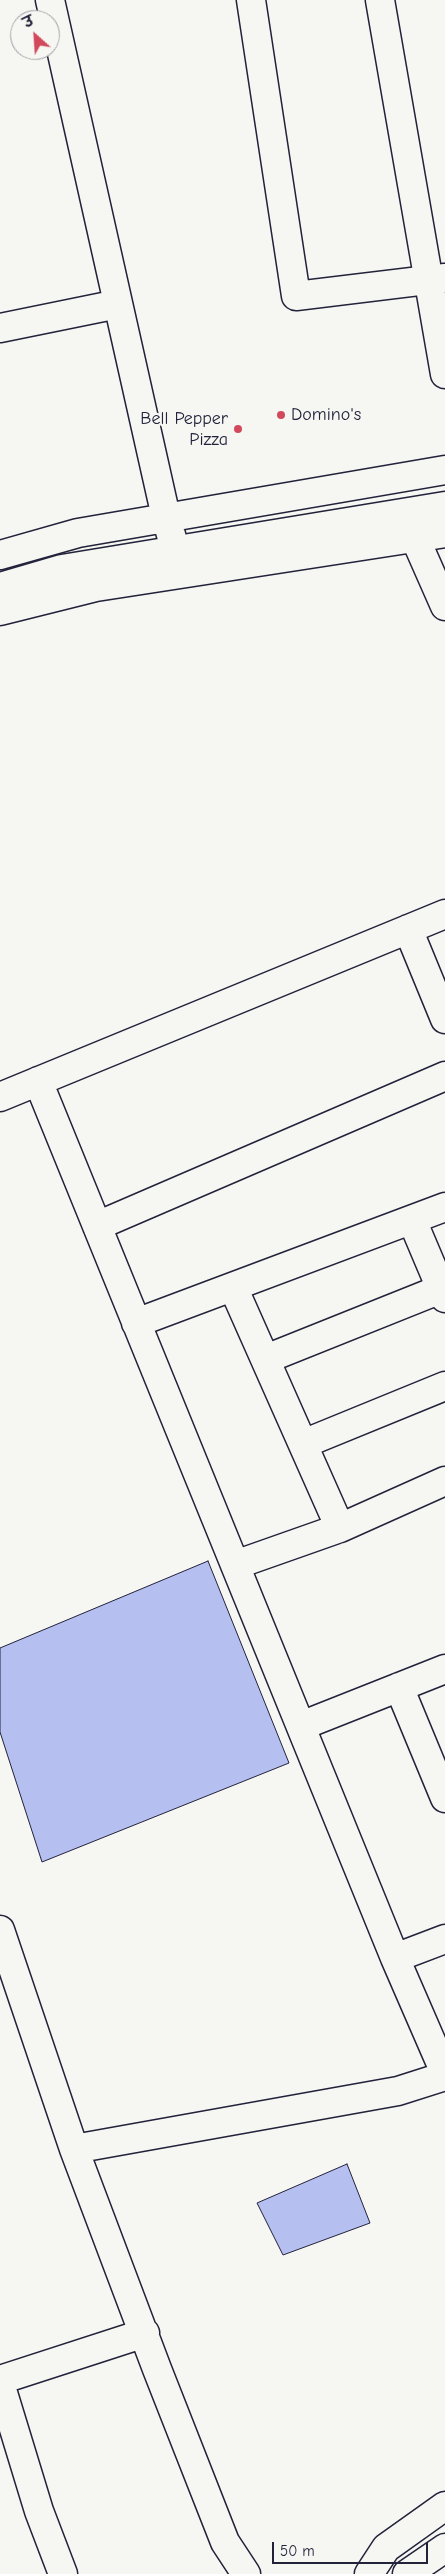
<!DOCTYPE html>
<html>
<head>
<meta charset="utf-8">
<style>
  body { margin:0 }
  #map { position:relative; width:445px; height:2574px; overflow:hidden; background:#f6f6f2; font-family:"Comic Neue","Playpen Sans Deva",sans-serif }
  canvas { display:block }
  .north { position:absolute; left:10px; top:10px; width:50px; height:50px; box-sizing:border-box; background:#f6f6f2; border:1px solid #a1a1a9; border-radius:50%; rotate:334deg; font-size:14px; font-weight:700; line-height:20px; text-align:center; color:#22223b }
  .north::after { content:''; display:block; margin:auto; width:18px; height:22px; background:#d1495b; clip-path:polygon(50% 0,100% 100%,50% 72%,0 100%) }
  .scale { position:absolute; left:272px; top:2542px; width:156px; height:22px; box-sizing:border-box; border:2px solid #22223b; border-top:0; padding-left:6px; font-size:15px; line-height:18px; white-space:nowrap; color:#22223b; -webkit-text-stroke:4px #f6f6f2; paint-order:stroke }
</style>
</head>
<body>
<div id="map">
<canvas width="445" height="2574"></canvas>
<div class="north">उ</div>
<div class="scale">50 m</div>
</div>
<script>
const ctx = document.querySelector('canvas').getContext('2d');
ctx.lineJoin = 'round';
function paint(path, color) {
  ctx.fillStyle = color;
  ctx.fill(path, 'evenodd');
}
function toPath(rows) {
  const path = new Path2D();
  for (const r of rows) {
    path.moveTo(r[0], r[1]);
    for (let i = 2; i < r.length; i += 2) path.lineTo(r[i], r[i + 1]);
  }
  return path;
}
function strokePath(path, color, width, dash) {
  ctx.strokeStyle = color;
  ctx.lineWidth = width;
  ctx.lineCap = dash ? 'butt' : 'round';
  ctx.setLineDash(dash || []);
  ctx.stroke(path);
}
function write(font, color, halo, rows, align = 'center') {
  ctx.font = font + ' "Comic Neue",sans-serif';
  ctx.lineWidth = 4.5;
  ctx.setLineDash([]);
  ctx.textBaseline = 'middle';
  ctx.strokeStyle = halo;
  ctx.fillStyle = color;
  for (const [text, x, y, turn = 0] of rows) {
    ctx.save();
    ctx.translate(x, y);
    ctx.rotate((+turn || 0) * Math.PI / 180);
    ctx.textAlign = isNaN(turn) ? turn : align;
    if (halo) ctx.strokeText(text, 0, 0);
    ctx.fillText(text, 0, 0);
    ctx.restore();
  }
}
const building = toPath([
  [208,1561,289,1763,42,1862,0,1732,0,1648,208,1561],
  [347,2164,370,2223,283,2255,257,2203,347,2164]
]);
paint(building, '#b5bff0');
strokePath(building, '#22223b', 1);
const minor = toPath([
  [50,0,166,517,175,549],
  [251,0,296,296,445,278],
  [380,0,445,374],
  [0,328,118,304],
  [415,538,445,606],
  [0,555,78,533,445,470],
  [408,929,445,1019],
  [38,1081,395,1958,445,2073],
  [0,1097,445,914],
  [412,1220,445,1298],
  [97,1226,445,1076],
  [233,1287,340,1528,235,1565],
  [136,1323,445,1207],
  [266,1359,441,1289],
  [303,1444,445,1386],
  [340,1528,445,1481],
  [399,1687,445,1798],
  [301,1726,445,1669],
  [0,1930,74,2149,157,2369,225,2542,246,2574],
  [395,1958,445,1939],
  [74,2149,398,2091,445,2076],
  [0,2380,145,2333],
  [0,2383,39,2511,63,2574],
  [369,2574,386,2548,445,2506],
  [407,2574,445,2548]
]);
const major = toPath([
  [0,587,62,569,445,506],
  [0,611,96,587,445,533]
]);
strokePath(minor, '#22223b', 31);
strokePath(major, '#22223b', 31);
strokePath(minor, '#f6f6f2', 28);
strokePath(major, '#f6f6f2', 28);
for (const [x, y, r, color] of [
  [281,415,5,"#d1495b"],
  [238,429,5,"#d1495b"]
]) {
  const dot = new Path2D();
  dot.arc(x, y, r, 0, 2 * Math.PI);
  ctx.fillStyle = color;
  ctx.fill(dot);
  strokePath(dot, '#f6f6f2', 2);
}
write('18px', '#22223b', '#f6f6f2', [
  ["Domino's",291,415],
  ["Bell Pepper",228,419,"right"],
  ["Pizza",228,440,"right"]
], 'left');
</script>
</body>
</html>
